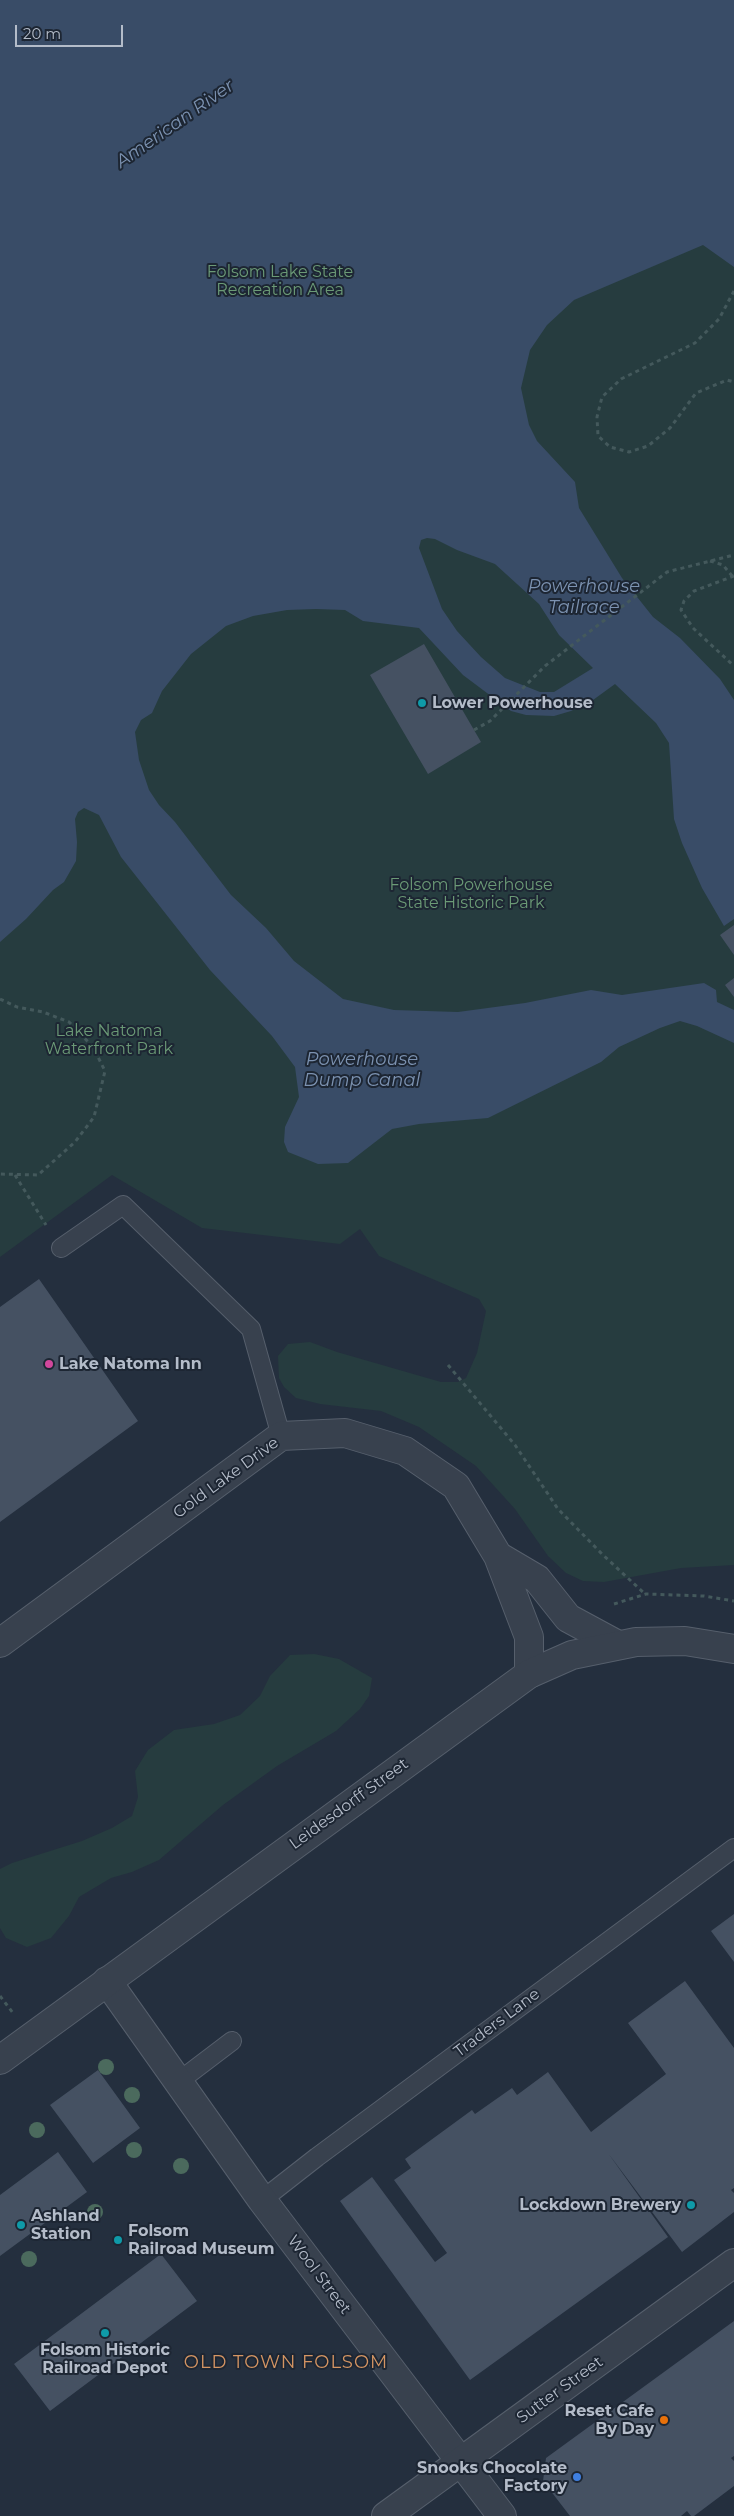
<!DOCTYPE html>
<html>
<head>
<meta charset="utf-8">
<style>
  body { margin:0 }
  #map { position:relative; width:734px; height:2516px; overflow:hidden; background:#242f3e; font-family:Montserrat,sans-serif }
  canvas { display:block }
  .scale { position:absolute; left:15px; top:25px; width:108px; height:22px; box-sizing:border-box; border:2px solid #b4bcc9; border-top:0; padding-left:6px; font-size:15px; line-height:18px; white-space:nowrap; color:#b4bcc9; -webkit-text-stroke:4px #1d2633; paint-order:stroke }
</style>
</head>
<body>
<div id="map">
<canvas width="734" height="2516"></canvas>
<div class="scale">20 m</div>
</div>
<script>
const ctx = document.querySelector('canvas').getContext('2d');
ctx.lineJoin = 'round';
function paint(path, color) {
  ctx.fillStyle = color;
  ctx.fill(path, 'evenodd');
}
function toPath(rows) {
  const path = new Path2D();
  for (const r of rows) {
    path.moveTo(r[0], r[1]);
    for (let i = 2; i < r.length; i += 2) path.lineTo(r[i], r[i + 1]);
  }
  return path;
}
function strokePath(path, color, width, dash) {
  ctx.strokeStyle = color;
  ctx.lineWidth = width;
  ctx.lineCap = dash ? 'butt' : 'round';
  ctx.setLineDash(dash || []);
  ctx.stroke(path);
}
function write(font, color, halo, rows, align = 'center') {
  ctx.font = font + ' Montserrat,sans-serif';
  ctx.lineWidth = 4;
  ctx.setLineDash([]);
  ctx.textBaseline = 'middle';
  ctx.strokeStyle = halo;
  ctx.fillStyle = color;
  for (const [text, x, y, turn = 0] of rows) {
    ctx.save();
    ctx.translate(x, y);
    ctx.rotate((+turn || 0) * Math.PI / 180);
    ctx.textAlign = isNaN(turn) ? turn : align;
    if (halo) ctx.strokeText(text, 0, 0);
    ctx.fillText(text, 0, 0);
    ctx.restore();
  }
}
paint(toPath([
  [0,0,734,0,734,1565,681,1568,604,1582,583,1581,566,1573,548,1556,515,1509,476,1466,419,1427,381,1411,320,1404,296,1398,284,1387,279,1378,278,1356,288,1344,310,1342,337,1352,441,1382,458,1382,466,1378,477,1353,486,1311,479,1299,379,1256,360,1229,340,1244,202,1228,112,1175,0,1257],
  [314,1654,339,1659,372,1678,369,1696,360,1709,336,1731,277,1766,223,1805,159,1860,132,1872,111,1878,79,1897,69,1916,51,1938,27,1947,6,1938,0,1928,0,1869,12,1863,82,1841,112,1828,132,1816,138,1797,135,1771,148,1750,174,1730,214,1724,240,1715,260,1696,270,1676,290,1655]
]), '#263c3f');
paint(toPath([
  [0,0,734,0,734,267,703,245,574,300,547,325,530,350,521,388,529,425,537,441,575,482,579,508,622,578,653,617,680,638,720,679,734,700,734,919,724,926,702,888,682,843,674,819,669,743,656,723,615,684,593,700,571,711,554,716,526,715,511,711,463,675,419,628,363,621,345,610,316,609,287,610,253,616,226,626,191,654,162,691,152,713,141,720,135,732,139,760,149,790,159,805,175,822,231,895,266,928,294,961,343,999,394,1010,458,1012,525,1003,591,990,622,995,704,983,716,990,717,1002,734,1010,734,1043,697,1026,680,1021,660,1028,619,1047,601,1062,488,1118,419,1124,392,1129,348,1163,318,1164,288,1152,284,1142,285,1127,299,1097,295,1067,272,1036,210,970,121,857,99,815,84,808,78,812,75,819,77,842,76,861,64,882,53,890,26,919,0,942],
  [427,538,435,539,457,550,495,564,539,604,559,635,593,668,554,692,540,692,505,678,481,657,457,631,442,609,419,548,421,540]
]), '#394c67');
paint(toPath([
  [424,644,481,742,428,774,370,675],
  [734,925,734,955,720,935],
  [734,978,734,997,725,985],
  [39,1279,138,1421,0,1522,0,1307],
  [734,1914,734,1962,711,1931],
  [685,1981,734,2048,734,2188,731,2190,734,2193,734,2212,682,2252,608,2153,668,2237,470,2380,340,2201,372,2177,435,2262,447,2253,394,2180,411,2168,405,2159,472,2110,475,2114,512,2088,517,2095,548,2072,591,2132,666,2074,628,2023],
  [98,2070,140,2128,93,2163,50,2105],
  [58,2152,87,2192,0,2256,0,2195],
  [161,2254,197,2301,50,2411,14,2364],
  [734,2321,734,2456,731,2458,734,2461,734,2486,694,2516,691,2516,687,2511,681,2516,570,2516,543,2481,546,2458]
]), '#455162');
const service = toPath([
  [61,1248,123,1205,251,1329,281,1436],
  [178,2082,232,2041],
  [262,2200,317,2157,734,1848]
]);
const minor = toPath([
  [498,1556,537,1579,568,1618,618,1645],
  [0,1643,281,1436,345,1433,405,1451,456,1486,498,1556,529,1637,529,1674],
  [107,1981,262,2200,502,2516]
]);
const tertiary = toPath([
  [0,2060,529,1674,572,1655,636,1642,685,1641,734,1649],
  [386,2516,734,2263]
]);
strokePath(service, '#565f6c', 20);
strokePath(minor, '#565f6c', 30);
strokePath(tertiary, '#565f6c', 30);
strokePath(toPath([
  [734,291,719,319,695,343,621,379,602,397,597,417,598,436,610,447,629,452,648,446,670,428,696,393,727,380,734,382],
  [710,561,723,565,733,577],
  [734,576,694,591,684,601,681,610,693,628,734,666],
  [474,730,490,721,545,666,667,572,734,555],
  [0,999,17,1007,43,1012,69,1022,93,1047,105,1071,94,1117,75,1142,38,1175,0,1174],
  [15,1175,46,1225],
  [448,1365,515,1445,558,1509,603,1555,645,1594],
  [614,1604,646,1594,704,1596,734,1601],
  [0,1996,13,2013]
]), '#44595c', 3, [4, 4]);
strokePath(service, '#38414e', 18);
strokePath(minor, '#38414e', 28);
strokePath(tertiary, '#38414e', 28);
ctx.fillStyle = '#4b6a5d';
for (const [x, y] of [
  [106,2067],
  [132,2095],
  [37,2130],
  [134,2150],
  [181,2166],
  [95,2212],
  [29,2259]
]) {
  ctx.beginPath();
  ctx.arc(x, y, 8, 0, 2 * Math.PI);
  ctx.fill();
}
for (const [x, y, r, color] of [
  [422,703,5,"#0f9aa8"],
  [49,1364,5,"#d1479c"],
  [691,2205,5,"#0f9aa8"],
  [21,2225,5,"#0f9aa8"],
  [118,2240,5,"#0f9aa8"],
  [105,2333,5,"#0f9aa8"],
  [664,2420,5,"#e8710a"],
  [577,2477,5,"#3f7fe0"]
]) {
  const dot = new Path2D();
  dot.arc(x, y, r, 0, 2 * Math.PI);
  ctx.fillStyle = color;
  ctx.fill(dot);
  strokePath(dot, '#1d2633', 2);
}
write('16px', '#6b9a76', '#1d2633', [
  ["Folsom Lake State",280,272],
  ["Recreation Area",280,290],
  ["Folsom Powerhouse",471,885],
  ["State Historic Park",471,903],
  ["Lake Natoma",109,1031],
  ["Waterfront Park",109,1049]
]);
write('bold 16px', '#b4bcc9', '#1d2633', [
  ["Lower Powerhouse",432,703],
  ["Lake Natoma Inn",59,1364],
  ["Lockdown Brewery",681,2205,"right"],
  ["Ashland",31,2216],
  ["Station",31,2234],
  ["Folsom",128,2231],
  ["Railroad Museum",128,2249],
  ["Folsom Historic",105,2350,"center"],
  ["Railroad Depot",105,2368,"center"],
  ["Reset Cafe",654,2411,"right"],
  ["By Day",654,2429,"right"],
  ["Snooks Chocolate",567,2468,"right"],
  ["Factory",567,2486,"right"]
], 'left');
write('16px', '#b4bcc9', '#1d2633', [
  ["Gold Lake Drive",226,1478,-36],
  ["Leidesdorff Street",349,1804,-36],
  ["Traders Lane",497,2023,-37],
  ["Wool Street",319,2275,53],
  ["Sutter Street",560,2390,-36]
]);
write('italic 18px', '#7c92b1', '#1d2633', [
  ["American River",175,124,-35],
  ["Powerhouse",584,587],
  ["Tailrace",584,608],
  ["Powerhouse",362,1060],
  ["Dump Canal",362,1081]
]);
ctx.letterSpacing = '1px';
write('18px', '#d59563', '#1d2633', [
  ["OLD TOWN FOLSOM",286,2363]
]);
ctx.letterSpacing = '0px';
</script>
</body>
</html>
